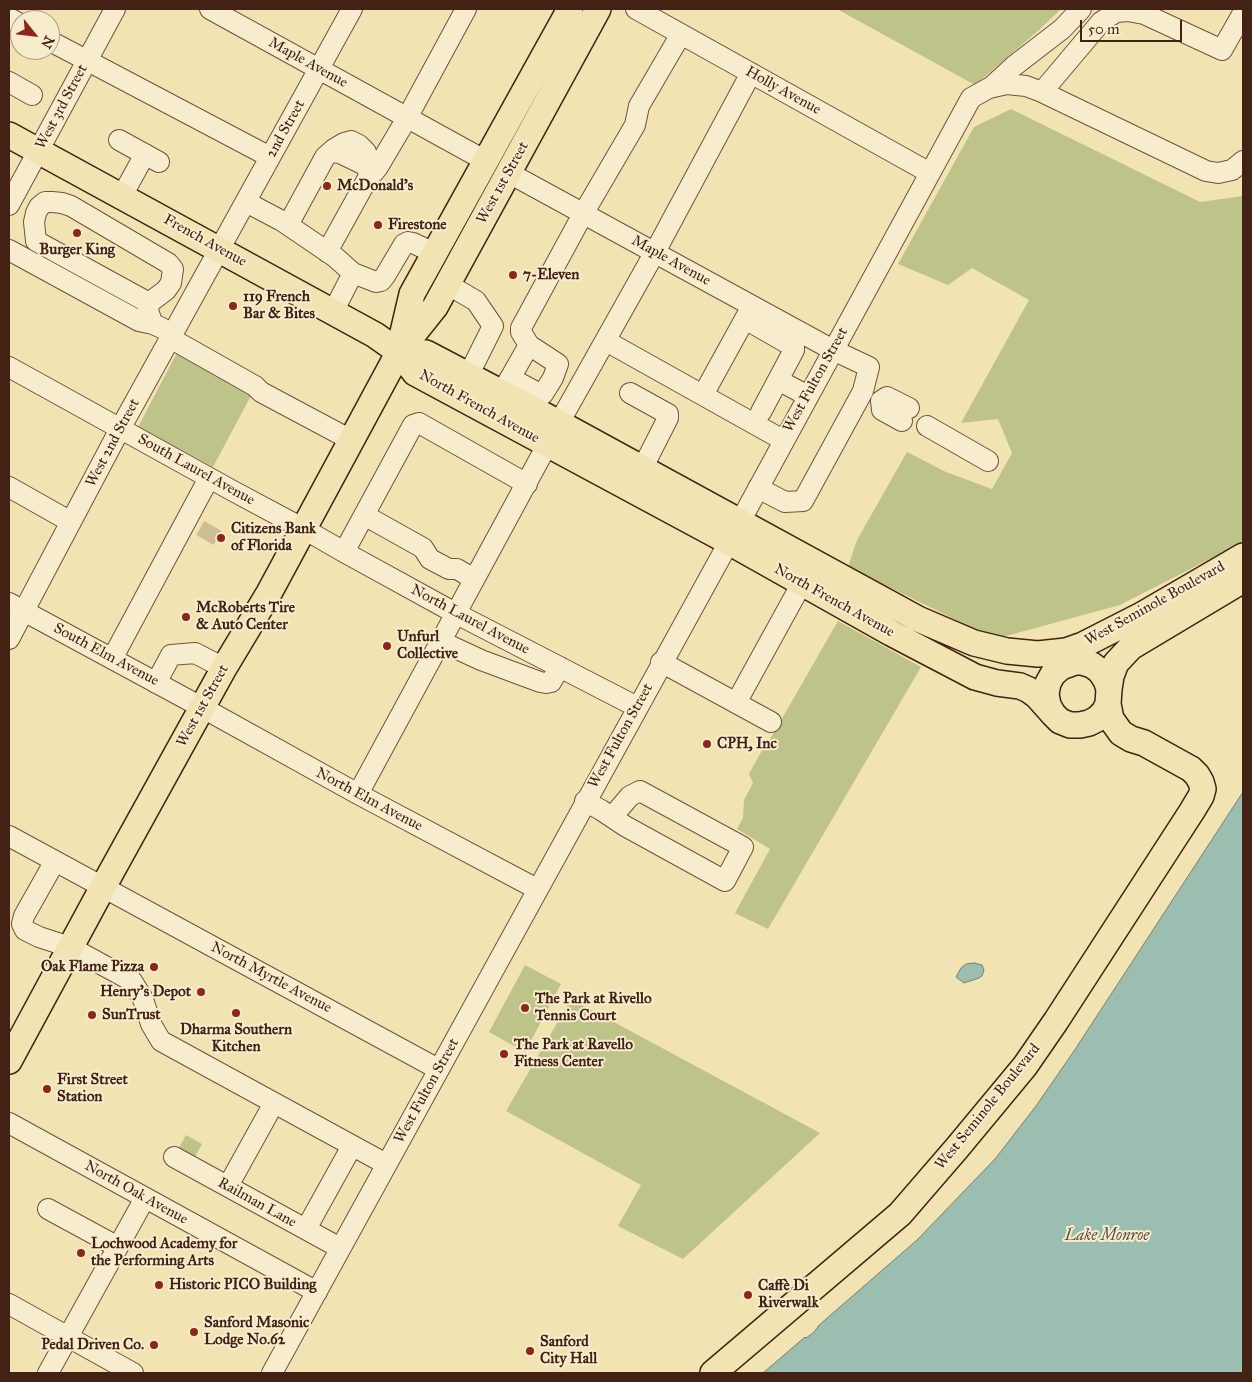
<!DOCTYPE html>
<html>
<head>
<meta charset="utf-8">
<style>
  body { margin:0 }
  #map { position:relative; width:1252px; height:1382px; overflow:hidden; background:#f2e3b3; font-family:"IM FELL Great Primer",serif }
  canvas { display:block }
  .frame { position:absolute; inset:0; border:10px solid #432114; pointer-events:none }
  .north { position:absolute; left:10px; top:10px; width:50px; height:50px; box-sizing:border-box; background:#f7edce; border:1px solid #af9b84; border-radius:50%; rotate:119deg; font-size:14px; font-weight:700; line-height:20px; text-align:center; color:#432114 }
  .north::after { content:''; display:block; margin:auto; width:18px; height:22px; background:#8f2418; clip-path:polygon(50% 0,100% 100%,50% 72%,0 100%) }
  .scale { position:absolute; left:1080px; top:20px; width:102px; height:22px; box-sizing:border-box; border:2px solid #432114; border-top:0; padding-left:6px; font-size:15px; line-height:18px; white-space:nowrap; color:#432114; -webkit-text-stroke:4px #f7edce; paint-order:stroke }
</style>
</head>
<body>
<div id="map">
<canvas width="1252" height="1382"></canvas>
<div class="frame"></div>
<div class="north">N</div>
<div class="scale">50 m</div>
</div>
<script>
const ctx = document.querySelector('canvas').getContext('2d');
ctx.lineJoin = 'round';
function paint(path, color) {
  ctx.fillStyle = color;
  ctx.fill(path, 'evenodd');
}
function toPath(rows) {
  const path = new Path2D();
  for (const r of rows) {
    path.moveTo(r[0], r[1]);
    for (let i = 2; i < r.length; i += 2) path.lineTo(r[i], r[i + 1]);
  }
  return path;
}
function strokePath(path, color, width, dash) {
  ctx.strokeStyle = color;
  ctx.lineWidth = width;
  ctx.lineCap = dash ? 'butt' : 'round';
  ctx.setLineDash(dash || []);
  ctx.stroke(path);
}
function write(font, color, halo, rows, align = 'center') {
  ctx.font = font + ' "IM FELL Great Primer",serif';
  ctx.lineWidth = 4;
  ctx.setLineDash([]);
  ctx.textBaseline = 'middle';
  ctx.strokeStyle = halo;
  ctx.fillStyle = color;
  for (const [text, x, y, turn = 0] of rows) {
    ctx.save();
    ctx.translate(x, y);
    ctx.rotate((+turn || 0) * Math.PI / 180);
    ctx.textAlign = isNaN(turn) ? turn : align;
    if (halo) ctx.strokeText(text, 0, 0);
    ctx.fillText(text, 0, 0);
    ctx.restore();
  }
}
paint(toPath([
  [837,9,1061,9,1039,30,975,85],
  [1011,109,1200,202,1243,196,1243,542,1120,605,995,639,848,567,857,540,907,452,946,472,992,489,1012,453,998,419,961,423,1029,300,972,268,948,285,898,264,974,127],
  [179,349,254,390,213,467,138,427],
  [838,621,921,667,768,929,735,913,770,849,737,829,743,818,744,800,753,783,749,774,766,743,769,741],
  [525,965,561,984,525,1052,489,1032],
  [571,999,820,1133,683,1259,618,1226,641,1185,506,1111],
  [186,1135,202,1144,191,1164,175,1155]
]), '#bec38a');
const water = toPath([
  [1243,792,1243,1373,763,1373,805,1337,806,1338,813,1333,818,1327,818,1326,917,1240,995,1159,1036,1106,1074,1051,1243,792],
  [974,963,982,965,984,970,982,976,979,978,964,983,956,977,961,968,966,964,974,963]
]);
paint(water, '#9bbeb1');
strokePath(water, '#787f72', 1);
strokePath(toPath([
  [205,540,213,526]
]), '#cfbc93', 20, [20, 10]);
const minor = toPath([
  [210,9,486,161],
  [636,9,930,173],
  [9,18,20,24],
  [50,41,270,157],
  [9,82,32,95],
  [990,88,1014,66,1062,29,1081,9],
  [1042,92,1101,22,1116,12,1128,11,1144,14,1222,50,1243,13],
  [119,140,159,162],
  [331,152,340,153,367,166],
  [509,173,833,350,869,367,863,391,803,501,785,502,758,488],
  [122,196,145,154],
  [246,202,282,221,335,257,353,273,333,312],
  [9,205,115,9],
  [288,225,325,157,334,149,344,143,351,141,359,145,366,152,368,161,367,166,369,176],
  [36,241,34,222,36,213,39,207,45,202,52,202,62,203,71,206,168,263,173,269,171,283,166,290,149,303,148,311,153,324],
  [36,241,149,303],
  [9,250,139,321,153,324,162,328],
  [327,252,369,176,374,172,378,167,407,118,466,9],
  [353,273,376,282,381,281,385,276,404,244,408,242,413,243,434,253],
  [447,284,476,301,493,326,468,376],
  [745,319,794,347,794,350,778,380],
  [170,338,255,386,261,392,351,440],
  [606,341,783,440],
  [9,367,233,491,304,529,344,552,455,613,637,707],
  [510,378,540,394,543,394,553,378,558,364,529,345,521,332,521,328,583,214,635,125,639,106,681,34],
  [504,389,529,345],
  [630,393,668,414,668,418,642,469],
  [703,395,752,306],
  [761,412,778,380,808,396],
  [902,421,882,410,881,401,887,397,909,408],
  [927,426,988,461],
  [9,487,71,522],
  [364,515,423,548,430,559,449,569,457,569,474,579],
  [344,552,413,425,419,423,527,484],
  [9,603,203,708,358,794,537,889],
  [9,639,120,429,352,9],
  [440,641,481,660,540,682,546,683,551,682,560,667],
  [112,659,209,478],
  [661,662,771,722],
  [156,683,171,655,195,653,224,668],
  [736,703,802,583],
  [358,794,559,423,655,252,751,73],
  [585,801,601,810,625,826,725,881,743,847,640,791,630,796,612,817],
  [9,836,438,1069],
  [55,861,24,916,22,924,25,930,39,937,70,947,132,981,143,999,151,1024,161,1041,386,1164],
  [9,1123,317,1292],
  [174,1157,340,1248],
  [228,1186,274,1103],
  [48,1209,118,1247],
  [306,1229,352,1146],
  [9,1304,133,1373],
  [48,1373,145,1198],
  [272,1373,729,542,971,98,989,88,1007,84,1026,86,1042,92,1206,171,1218,173,1232,170,1243,161]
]);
const major = toPath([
  [9,135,375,335,399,352,415,373,729,542,891,633,975,677,997,683,1020,686,1029,690,1037,696,1053,714,1060,721,1070,725,1080,725,1089,723,1097,719,1104,712,1108,704,1109,689,1106,680,1100,671,1092,665,1082,662,1075,662,1061,667,1053,674,1048,683,1046,694,1048,705,1053,714],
  [400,345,412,294,570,9],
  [399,352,426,353,559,423,918,619,974,643,1007,651,1038,654,1066,651,1083,645,1140,616,1243,556],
  [1109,689,1111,676,1116,663,1131,647,1243,580],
  [9,1061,103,887,224,668,269,593,399,352,435,307,598,9],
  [713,1373,900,1214,957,1148,1025,1066,1056,1021,1192,811,1201,796,1203,789,1201,782,1197,775,1191,769,1144,743,1131,739,1121,733,1111,719,1108,704]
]);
strokePath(minor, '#6f523c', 22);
strokePath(major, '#432114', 28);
strokePath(minor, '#f7edce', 20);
strokePath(major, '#f2e3b3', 25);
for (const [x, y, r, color] of [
  [327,186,5,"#8f2418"],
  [378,225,5,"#8f2418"],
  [77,233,5,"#8f2418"],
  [513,275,5,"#8f2418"],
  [233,306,5,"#8f2418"],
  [221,538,5,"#8f2418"],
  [186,617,5,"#8f2418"],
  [387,646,5,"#8f2418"],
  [707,744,5,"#8f2418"],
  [154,967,5,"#8f2418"],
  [201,992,5,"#8f2418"],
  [525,1008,5,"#8f2418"],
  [236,1013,5,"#8f2418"],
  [92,1015,5,"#8f2418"],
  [504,1054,5,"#8f2418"],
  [47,1089,5,"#8f2418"],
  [81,1253,5,"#8f2418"],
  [159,1285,5,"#8f2418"],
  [748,1295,5,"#8f2418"],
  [194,1332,5,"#8f2418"],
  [154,1345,5,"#8f2418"],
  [530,1351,5,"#8f2418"]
]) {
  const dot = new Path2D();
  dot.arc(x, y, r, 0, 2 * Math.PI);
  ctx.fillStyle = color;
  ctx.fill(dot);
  strokePath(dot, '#f7edce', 2);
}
write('15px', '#432114', '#f7edce', [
  ["Maple Avenue",308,63,29],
  ["Holly Avenue",783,91,29],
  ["West 3rd Street",62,107,-62],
  ["2nd Street",286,129,-61],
  ["West 1st Street",503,183,-61],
  ["French Avenue",205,241,29],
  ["Maple Avenue",671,261,29],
  ["West Fulton Street",816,380,-61],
  ["North French Avenue",479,407,29],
  ["West 2nd Street",113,443,-62],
  ["South Laurel Avenue",196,470,29],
  ["North French Avenue",834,601,29],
  ["West Seminole Boulevard",1155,604,-29],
  ["North Laurel Avenue",470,620,28],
  ["South Elm Avenue",106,655,28],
  ["West 1st Street",203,706,-61],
  ["West Fulton Street",621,736,-61],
  ["North Elm Avenue",369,800,28],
  ["North Myrtle Avenue",271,978,28],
  ["West Fulton Street",427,1091,-61],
  ["West Seminole Boulevard",988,1107,-51],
  ["North Oak Avenue",136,1193,29],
  ["Railman Lane",257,1203,29]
]);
write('bold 15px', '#432114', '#f7edce', [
  ["McDonald's",337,186],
  ["Firestone",388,225],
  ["Burger King",77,250,"center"],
  ["7-Eleven",523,275],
  ["119 French",243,297],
  ["Bar & Bites",243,314],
  ["Citizens Bank",231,529],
  ["of Florida",231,546],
  ["McRoberts Tire",196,608],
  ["& Auto Center",196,625],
  ["Unfurl",397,637],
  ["Collective",397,654],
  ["CPH, Inc",717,744],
  ["Oak Flame Pizza",144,967,"right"],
  ["Henry's Depot",191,992,"right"],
  ["The Park at Rivello",535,999],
  ["Tennis Court",535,1016],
  ["SunTrust",102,1015],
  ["Dharma Southern",236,1030,"center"],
  ["Kitchen",236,1047,"center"],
  ["The Park at Ravello",514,1045],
  ["Fitness Center",514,1062],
  ["First Street",57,1080],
  ["Station",57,1097],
  ["Lochwood Academy for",91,1244],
  ["the Performing Arts",91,1261],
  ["Historic PICO Building",169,1285],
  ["Caffè Di",758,1286],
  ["Riverwalk",758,1303],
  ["Sanford Masonic",204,1323],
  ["Lodge No.62",204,1340],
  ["Sanford",540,1342],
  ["City Hall",540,1359],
  ["Pedal Driven Co.",144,1345,"right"]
], 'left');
write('italic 16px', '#5d5043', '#f7edce', [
  ["Lake Monroe",1107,1236]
]);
</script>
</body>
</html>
